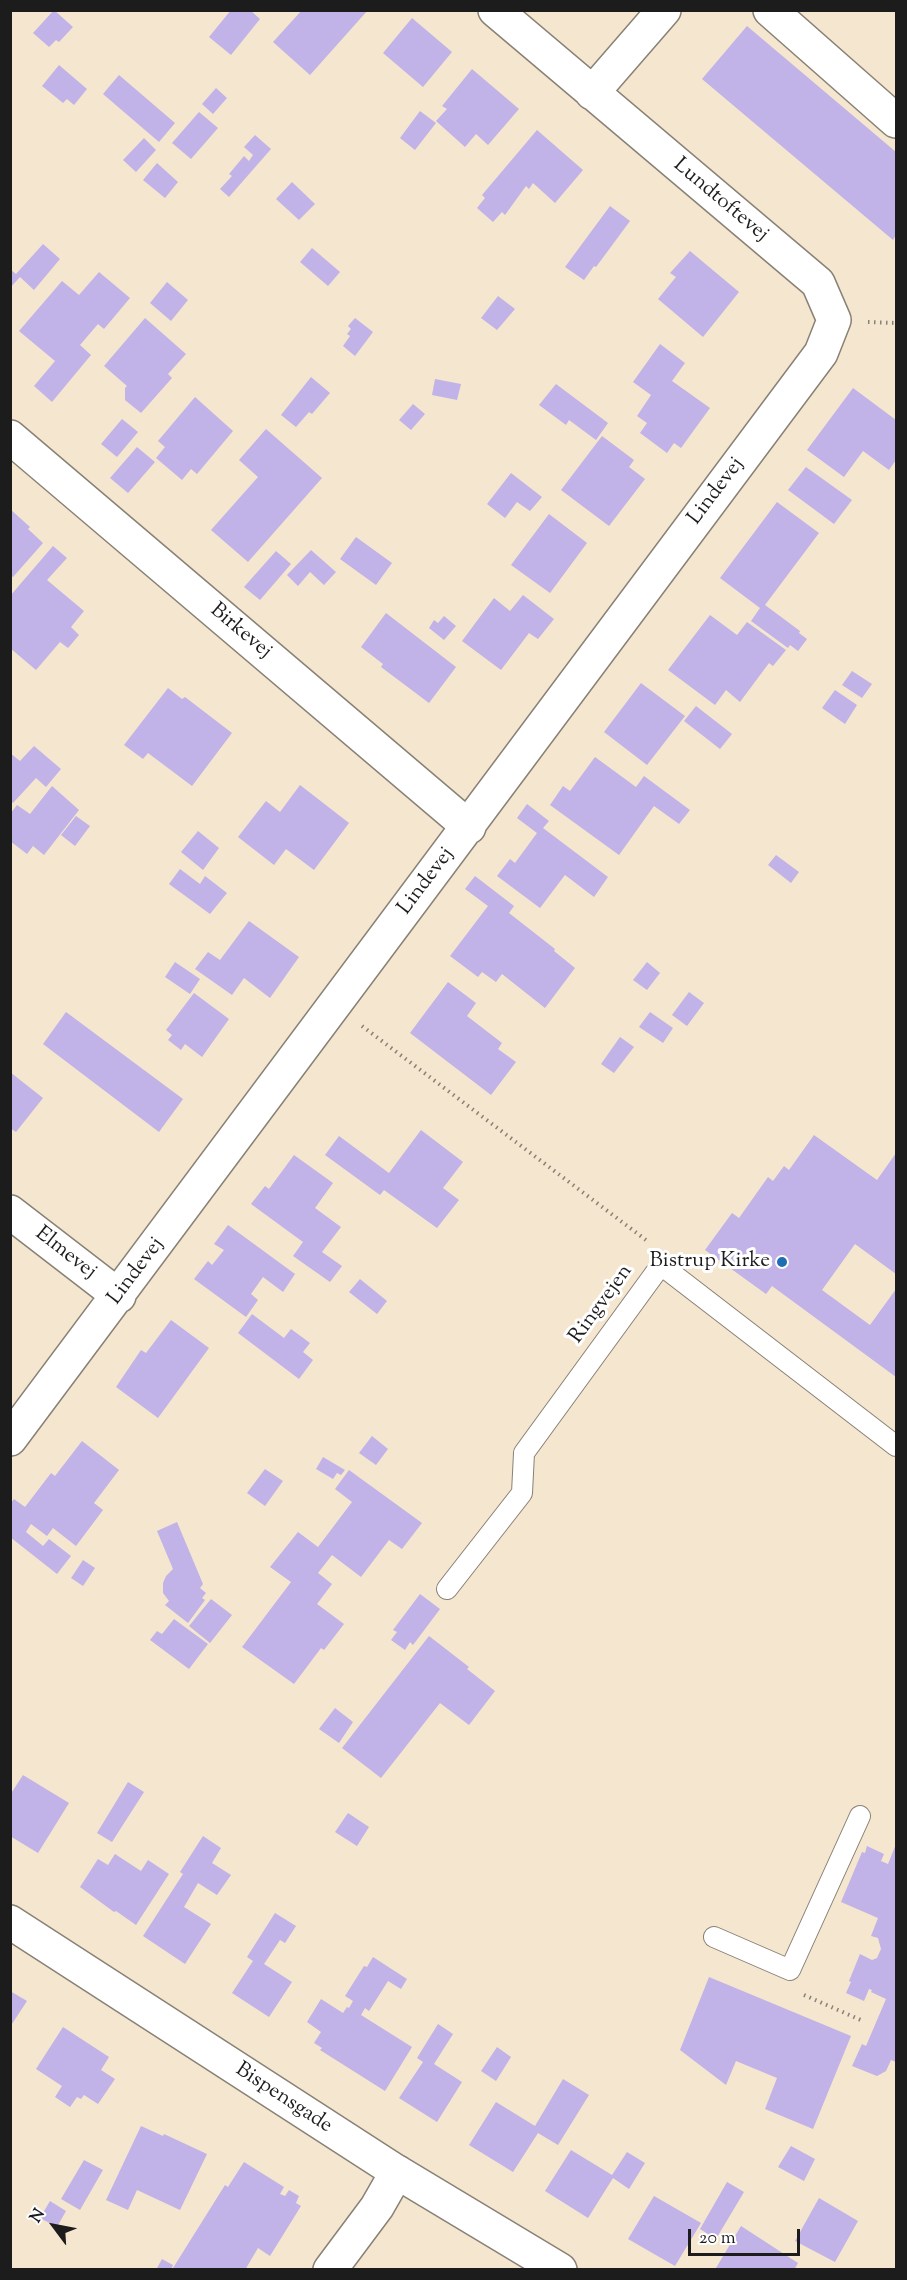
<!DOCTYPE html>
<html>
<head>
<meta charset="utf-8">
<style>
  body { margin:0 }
  #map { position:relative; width:907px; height:2280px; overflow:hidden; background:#f5e6cf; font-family:"Sorts Mill Goudy",serif }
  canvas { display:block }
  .frame { position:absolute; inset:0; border:12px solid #1c1c1c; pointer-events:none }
  .north { position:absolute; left:24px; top:2196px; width:60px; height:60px; -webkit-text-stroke:4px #fff; paint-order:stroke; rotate:302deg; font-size:16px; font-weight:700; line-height:24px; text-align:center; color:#1c1c1c }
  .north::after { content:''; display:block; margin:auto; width:21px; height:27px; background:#1c1c1c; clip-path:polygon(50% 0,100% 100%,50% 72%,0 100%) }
  .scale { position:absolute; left:688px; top:2229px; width:112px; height:27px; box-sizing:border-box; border:3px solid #1c1c1c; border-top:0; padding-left:8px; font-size:18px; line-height:21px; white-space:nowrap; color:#1c1c1c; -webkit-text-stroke:4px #fff; paint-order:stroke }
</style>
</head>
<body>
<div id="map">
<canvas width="907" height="2280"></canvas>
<div class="frame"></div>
<div class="north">N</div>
<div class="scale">20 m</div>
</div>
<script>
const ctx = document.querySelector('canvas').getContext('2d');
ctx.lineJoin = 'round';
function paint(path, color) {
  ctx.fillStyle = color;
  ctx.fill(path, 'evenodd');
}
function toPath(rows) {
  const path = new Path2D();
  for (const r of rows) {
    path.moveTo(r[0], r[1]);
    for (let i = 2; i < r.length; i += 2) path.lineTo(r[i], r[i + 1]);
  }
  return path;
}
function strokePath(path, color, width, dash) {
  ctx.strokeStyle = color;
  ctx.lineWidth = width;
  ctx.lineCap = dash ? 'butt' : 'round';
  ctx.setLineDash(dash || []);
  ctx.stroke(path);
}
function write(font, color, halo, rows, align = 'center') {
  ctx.font = font + ' "Sorts Mill Goudy",serif';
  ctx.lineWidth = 6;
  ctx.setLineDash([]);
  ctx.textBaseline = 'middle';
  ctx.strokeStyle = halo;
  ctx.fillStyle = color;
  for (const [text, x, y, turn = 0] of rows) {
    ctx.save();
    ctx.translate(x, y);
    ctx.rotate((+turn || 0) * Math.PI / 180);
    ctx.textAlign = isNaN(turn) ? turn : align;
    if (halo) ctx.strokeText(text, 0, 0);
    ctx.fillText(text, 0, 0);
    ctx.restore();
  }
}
paint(toPath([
  [54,10,73,27,59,42,56,40,49,47,33,33],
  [231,10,250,10,260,19,231,55,209,37],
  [302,10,368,10,310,75,273,42],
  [412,18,452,52,423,87,383,53],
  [747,26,896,152,896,235,893,240,702,79],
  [59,65,87,89,74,105,67,99,63,103,42,86],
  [472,69,519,109,488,145,476,134,465,147,436,121,447,109,442,106],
  [119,75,175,123,159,142,103,94],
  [216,88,227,98,213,114,202,104],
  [420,111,436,123,415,150,400,138],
  [199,112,218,128,191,159,172,143],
  [537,130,583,170,555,203,533,183,529,189,526,186,505,215,502,212,493,222,477,208,485,198,482,195],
  [255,135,271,149,229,197,220,189,232,176,229,174,244,156,249,161,253,155,244,147],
  [144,138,156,150,136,172,123,160],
  [157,163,178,182,165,198,143,180],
  [292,182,315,204,299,220,276,199],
  [610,206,630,221,596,267,594,266,584,280,565,267],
  [43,244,60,259,34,290,20,277,10,288,10,269,16,274],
  [312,248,340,272,328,286,300,262],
  [690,251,739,292,703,337,658,299,676,277,670,273],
  [99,272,130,298,104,329,98,324,80,345,91,355,52,402,34,386,55,361,19,331,62,281,79,295],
  [167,282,188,300,171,321,150,303],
  [498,296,515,309,497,330,481,318],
  [145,318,186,354,168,374,172,378,141,413,125,400,125,388,127,386,104,366],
  [355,318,373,332,355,356,343,346,350,336,347,334,351,329,348,326],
  [660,344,685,363,672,381,710,408,681,448,674,443,667,453,640,433,647,423,637,416,651,395,633,382],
  [311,377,330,393,312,414,309,412,296,427,281,415],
  [435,379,461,384,457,400,432,395],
  [556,384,608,423,596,440,569,420,566,425,539,405],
  [853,388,896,420,896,460,889,470,863,451,844,477,807,450],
  [195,397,233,431,197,474,191,469,182,480,156,458,165,447,158,441],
  [413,404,425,414,411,430,399,420],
  [122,419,138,432,117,457,101,444],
  [266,429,322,478,248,562,211,530,258,477,239,460],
  [602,436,634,460,629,467,645,479,609,526,561,490],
  [137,447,155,462,128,493,110,478],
  [806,467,852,500,834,524,788,490],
  [511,473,542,497,530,511,517,502,505,518,487,504],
  [777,502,819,533,765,605,800,631,799,633,807,639,798,651,790,645,788,648,751,621,760,608,720,578],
  [10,509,30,527,28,529,43,543,13,577,10,575],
  [549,514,587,543,550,593,511,565],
  [356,537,392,563,376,585,340,559],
  [53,546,67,558,47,580,84,611,71,627,79,635,68,648,60,642,36,670,10,648,10,596],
  [311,550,336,572,324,585,310,572,298,586,287,575],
  [276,551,291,564,260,600,244,587],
  [523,595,554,619,538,639,529,633,501,670,462,641,494,598,510,611],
  [386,613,456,667,429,703,381,667,383,664,361,647],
  [710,615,737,635,747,622,786,650,773,666,769,663,740,702,726,690,715,705,668,670],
  [444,616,456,626,444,640,429,628,434,620,438,623],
  [852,671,872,684,862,698,842,685],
  [641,683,685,716,647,765,604,732],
  [168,688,182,699,185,697,232,733,192,786,148,753,143,759,124,745],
  [835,690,857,705,845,724,822,708],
  [696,706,732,734,720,749,684,721],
  [34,746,61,769,46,787,36,778,13,803,10,800,10,753,20,761],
  [595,757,636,787,644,776,690,810,679,824,654,806,619,855,550,805,563,786,570,791],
  [300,785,349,823,314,870,286,849,274,865,238,837,266,801,280,812],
  [52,786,79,810,44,855,33,846,27,854,10,841,10,814,17,805,30,814],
  [527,804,549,821,543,828,608,877,594,897,565,875,540,908,497,876,510,859,515,863,537,833,517,818],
  [76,816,90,826,75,846,61,835],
  [198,831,219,848,203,870,181,852],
  [776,855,799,872,791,883,768,865],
  [180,869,200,884,205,876,227,893,210,914,169,884],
  [475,876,514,906,509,913,555,949,554,951,575,968,545,1008,502,974,496,982,482,972,478,977,450,956,488,906,465,889],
  [249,921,299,957,270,998,244,978,232,995,195,969,208,952,220,960],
  [175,962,200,979,190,994,165,977],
  [647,962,660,973,647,990,633,980],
  [448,982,476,1003,467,1016,502,1043,498,1049,516,1062,491,1095,410,1033],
  [689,992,704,1003,687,1026,672,1015],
  [194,993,229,1019,202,1057,185,1044,181,1050,168,1040,172,1035,166,1030],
  [66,1012,183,1099,159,1132,43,1044],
  [650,1012,673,1028,663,1043,639,1027],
  [620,1037,634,1047,614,1073,601,1064],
  [10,1072,43,1098,16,1132,10,1128],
  [421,1130,463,1162,443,1188,459,1200,437,1228,384,1190,380,1195,325,1155,339,1136,389,1173],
  [814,1135,877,1180,896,1153,896,1274,855,1244,822,1290,870,1325,896,1289,896,1377,772,1286,766,1294,705,1250,732,1213,739,1218,768,1177,773,1181,784,1166,789,1170],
  [294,1155,333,1183,315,1208,341,1227,322,1252,342,1266,330,1282,293,1256,303,1242,251,1204,265,1186,269,1189],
  [228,1225,295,1274,283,1292,263,1277,251,1294,258,1300,246,1317,194,1279,208,1261,212,1265,224,1250,214,1244],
  [360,1279,387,1301,377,1314,349,1292],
  [252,1314,284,1338,291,1329,310,1343,303,1352,313,1360,299,1379,238,1333],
  [171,1320,209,1348,158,1418,116,1387,141,1350,146,1353],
  [372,1436,388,1449,376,1465,359,1453],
  [82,1441,119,1470,94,1503,103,1510,76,1546,53,1528,47,1536,31,1524,26,1532,43,1546,49,1539,71,1556,57,1574,10,1537,10,1504,14,1499,25,1507,51,1473,55,1476],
  [323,1457,345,1470,341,1475,337,1473,333,1479,316,1469],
  [265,1469,283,1481,265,1506,247,1493],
  [349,1470,422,1523,402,1549,389,1540,361,1577,332,1555,318,1573,332,1584,317,1604,344,1624,324,1650,321,1648,294,1684,242,1647,291,1582,270,1567,298,1532,318,1547,352,1502,335,1489],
  [177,1522,203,1584,200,1588,206,1593,202,1598,205,1600,188,1623,165,1605,169,1601,163,1593,163,1583,166,1576,173,1569,157,1531],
  [83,1560,95,1568,83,1586,71,1578],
  [420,1594,440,1609,413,1645,410,1642,405,1650,391,1640,397,1632,393,1630],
  [211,1599,232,1615,210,1643,189,1626],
  [174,1619,208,1644,189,1669,150,1640,157,1631,162,1634],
  [429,1636,469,1667,467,1669,495,1691,469,1725,440,1703,381,1778,342,1748],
  [335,1708,353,1722,339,1743,319,1729],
  [23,1775,69,1803,38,1853,10,1836,10,1795],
  [128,1782,144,1792,112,1842,97,1833],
  [348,1813,369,1827,357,1846,335,1832],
  [203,1836,221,1848,212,1863,231,1875,217,1895,198,1883,184,1907,211,1924,185,1964,143,1936,183,1874,180,1872],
  [896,1844,896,2062,891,2060,886,2071,877,2076,852,2066,862,2044,866,2046,886,1999,871,1992,872,1990,869,1989,864,2001,846,1993,851,1982,849,1981,860,1954,872,1960,877,1958,881,1949,878,1938,871,1936,878,1918,841,1902,862,1852,865,1853,867,1846,884,1854,881,1861,888,1864],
  [115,1854,141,1871,148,1860,169,1874,136,1925,116,1911,114,1912,80,1887,98,1859,108,1865],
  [275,1913,296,1926,285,1943,280,1940,264,1964,292,1982,269,2017,232,1993,253,1961,247,1957],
  [373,1957,407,1979,401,1989,388,1981,369,2011,365,2008,361,2015,412,2047,385,2091,320,2050,322,2048,314,2043,321,2032,307,2022,321,1999,343,2013,347,2007,349,2008,353,2001,345,1996,364,1966,367,1967],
  [709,1977,851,2036,813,2129,765,2109,777,2078,736,2061,726,2085,680,2050],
  [10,1991,27,2001,10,2027],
  [438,2024,453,2034,434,2064,462,2082,437,2122,399,2098,423,2062,417,2058],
  [63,2027,109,2057,101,2070,115,2079,98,2104,84,2095,81,2099,77,2097,70,2107,55,2097,62,2086,36,2069],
  [497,2047,511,2057,496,2081,481,2071],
  [563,2079,589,2095,558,2145,538,2133,513,2172,469,2145,496,2102,535,2126],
  [141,2126,163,2136,164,2134,207,2154,180,2210,137,2190,128,2210,106,2200],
  [791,2146,815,2159,804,2181,778,2167],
  [571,2150,612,2175,627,2152,645,2163,629,2189,613,2178,588,2218,545,2191],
  [84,2160,103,2170,80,2210,61,2199],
  [244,2162,284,2187,280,2194,285,2196,289,2190,299,2196,296,2203,301,2206,270,2256,258,2248,245,2270,173,2268,225,2185,228,2187],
  [727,2182,744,2192,716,2239,700,2229],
  [654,2196,701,2223,675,2266,628,2239],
  [819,2198,858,2221,835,2262,795,2241],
  [50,2201,66,2211,57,2227,40,2218],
  [741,2226,798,2263,794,2270,719,2270,716,2268],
  [162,2259,173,2265,171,2270,156,2270]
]), '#c1b2e7');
const service = toPath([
  [447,1589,522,1493,524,1453,661,1265,896,1446],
  [714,1937,790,1970,860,1816]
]);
const minor = toPath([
  [770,10,896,121],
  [592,93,664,10],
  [10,437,469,827],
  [10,1212,119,1296],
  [10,1439,821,353,834,320,818,283,495,10],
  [330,2270,377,2207,397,2172]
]);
const tertiary = toPath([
  [10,1922,397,2172,560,2270]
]);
strokePath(service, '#888176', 22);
strokePath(minor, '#888176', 36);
strokePath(tertiary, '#888176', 36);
strokePath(toPath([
  [868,322,896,323],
  [362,1026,646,1240],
  [804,1995,863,2021]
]), '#888176', 4, [1.5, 4.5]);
strokePath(service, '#fff', 20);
strokePath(minor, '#fff', 33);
strokePath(tertiary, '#fff', 33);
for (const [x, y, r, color] of [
  [782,1262,6,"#1f6fb2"]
]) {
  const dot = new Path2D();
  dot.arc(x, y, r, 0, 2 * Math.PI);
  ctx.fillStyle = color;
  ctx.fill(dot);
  strokePath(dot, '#fff', 2);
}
write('21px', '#1c1c1c', '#fff', [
  ["Lundtoftevej",720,201,40],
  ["Lindevej",717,492,-53],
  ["Birkevej",240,632,40],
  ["Lindevej",427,882,-53],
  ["Elmevej",65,1254,38],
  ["Lindevej",137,1272,-53],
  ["Ringvejen",602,1305,-54],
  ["Bispensgade",283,2099,33]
]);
write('21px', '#1c1c1c', '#fff', [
  ["Bistrup Kirke",770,1262]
], 'right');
</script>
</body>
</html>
